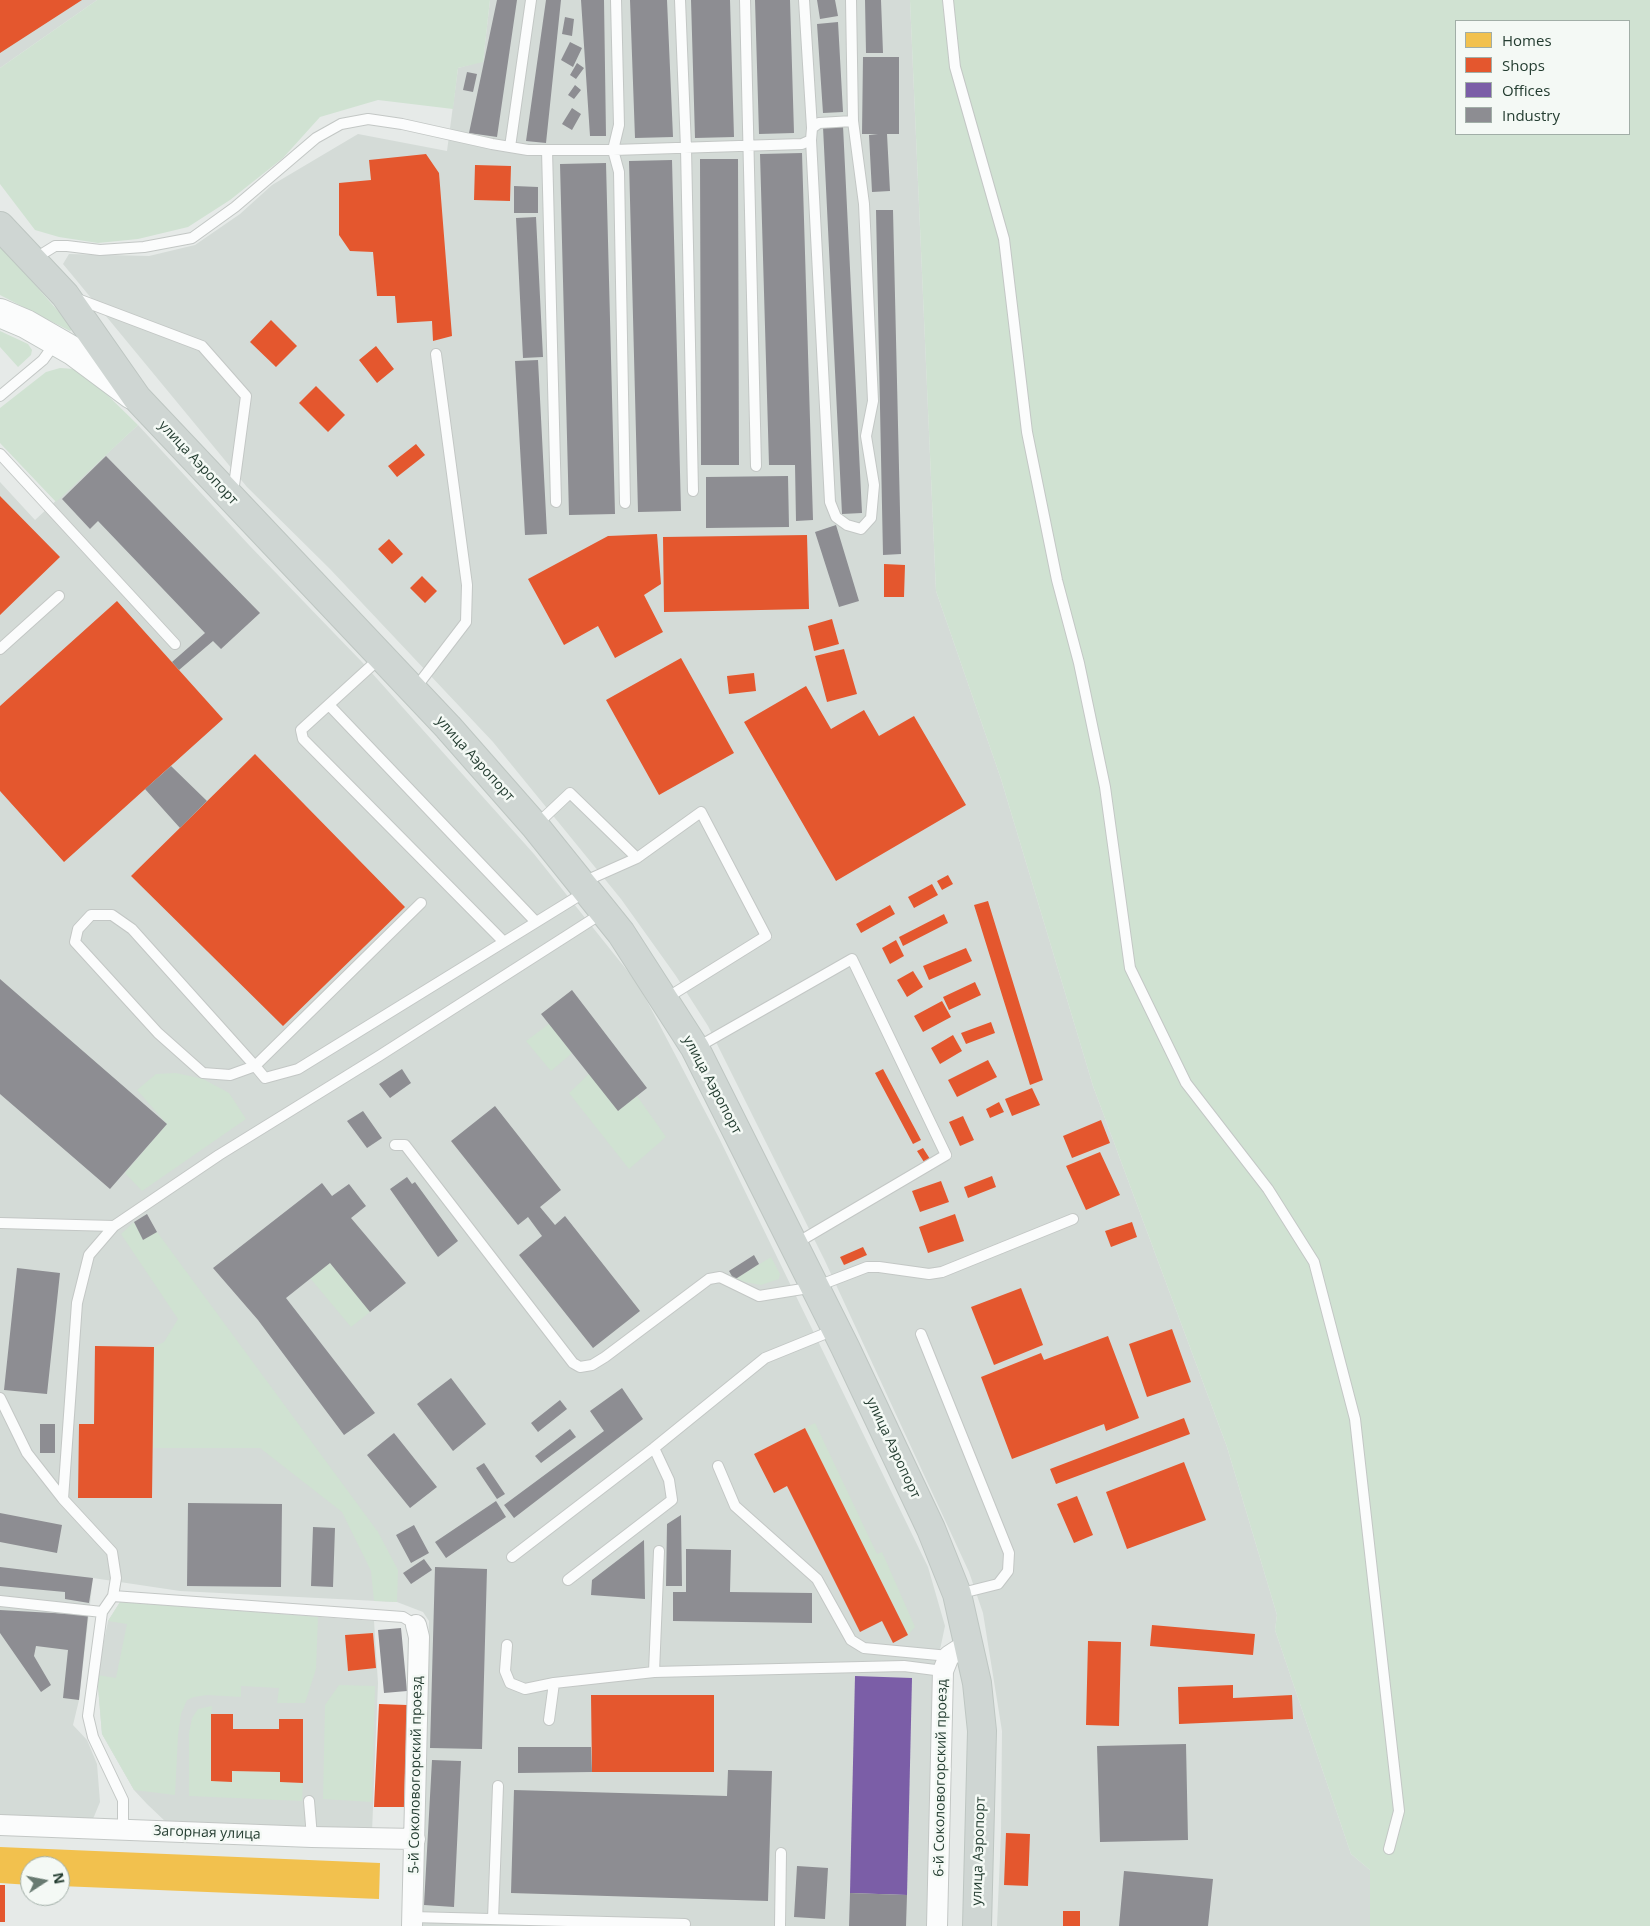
<!DOCTYPE html>
<html>
<head>
<meta charset="utf-8">
<style>
  body { margin:0 }
  #map { position:relative; width:1650px; height:1926px; overflow:hidden; background:#e6eae8; font-family:"Open Sans",sans-serif }
  canvas { display:block }
  .legend { position:absolute; left:1455px; top:20px; width:175px; height:115px; box-sizing:border-box; background:#f4f9f5; border:1px solid #a1aea7; margin:0; padding:6px 9px; list-style:none; font-size:15px; color:#243d31 }
  .legend li { display:flex; align-items:center; gap:10px; height:25px }
  .legend b { width:25px; border:1px solid #a1aea7 }
  .north { position:absolute; left:20px; top:1856px; width:50px; height:50px; box-sizing:border-box; background:#f4f9f5; border:1px solid #a1aea7; border-radius:50%; rotate:79deg; font-size:14px; font-weight:700; line-height:20px; text-align:center; color:#243d31 }
  .north::after { content:''; display:block; margin:auto; width:18px; height:22px; background:#687a71; clip-path:polygon(50% 0,100% 100%,50% 72%,0 100%) }
</style>
</head>
<body>
<div id="map">
<canvas width="1650" height="1926"></canvas>
<ul class="legend">
<li><b style="height:14px;background:#f2c14e"></b>Homes</li>
<li><b style="height:14px;background:#e4572e"></b>Shops</li>
<li><b style="height:14px;background:#7b5ea7"></b>Offices</li>
<li><b style="height:14px;background:#8d8d92"></b>Industry</li>
</ul>
<div class="north">N</div>
</div>
<script>
const ctx = document.querySelector('canvas').getContext('2d');
ctx.lineJoin = 'round';
function paint(path, color) {
  ctx.fillStyle = color;
  ctx.fill(path, 'evenodd');
}
function toPath(rows) {
  const path = new Path2D();
  for (const r of rows) {
    path.moveTo(r[0], r[1]);
    for (let i = 2; i < r.length; i += 2) path.lineTo(r[i], r[i + 1]);
  }
  return path;
}
function strokePath(path, color, width, dash) {
  ctx.strokeStyle = color;
  ctx.lineWidth = width;
  ctx.lineCap = dash ? 'butt' : 'round';
  ctx.setLineDash(dash || []);
  ctx.stroke(path);
}
function write(font, color, halo, rows, align = 'center') {
  ctx.font = font + ' "Open Sans",sans-serif';
  ctx.lineWidth = 5;
  ctx.setLineDash([]);
  ctx.textBaseline = 'middle';
  ctx.strokeStyle = halo;
  ctx.fillStyle = color;
  for (const [text, x, y, turn = 0] of rows) {
    ctx.save();
    ctx.translate(x, y);
    ctx.rotate((+turn || 0) * Math.PI / 180);
    ctx.textAlign = isNaN(turn) ? turn : align;
    if (halo) ctx.strokeText(text, 0, 0);
    ctx.fillText(text, 0, 0);
    ctx.restore();
  }
}
paint(toPath([
  [0,0,97,0,0,68],
  [490,0,910,0,936,591,1001,779,1093,1086,1227,1447,1277,1615,1275,1630,1351,1854,1370,1870,1370,1926,997,1926,1001,1833,1002,1731,983,1613,969,1572,825,1261,708,1026,676,976,621,899,493,742,330,569,247,487,63,264,69,254,149,256,195,245,240,214,272,185,358,134,447,151,458,68,483,61],
  [138,425,249,545,362,662,534,854,638,984,719,1138,928,1567,945,1626,937,1664,930,1926,419,1926,429,1621,423,1612,397,1602,180,1591,93,1578,79,1700,73,1725,87,1740,97,1764,100,1802,93,1819,0,1815,0,482,35,520],
  [120,1602,374,1621,378,1683,372,1832,167,1823,147,1804,134,1790,102,1734,97,1675,108,1621]
]), '#d4dbd7');
paint(toPath([
  [97,0,490,0,483,62,458,68,453,109,378,100,320,117,283,158,230,200,188,227,138,239,98,243,59,237,35,230,0,184,0,68],
  [910,0,1650,0,1650,1926,1370,1926,1370,1870,1351,1854,1275,1630,1277,1615,1227,1447,1093,1086,1001,779,936,591],
  [1456,21,1629,21,1629,134,1456,134],
  [0,245,73,328,70,331,0,295],
  [0,331,28,344,32,350,31,355,18,367,0,347],
  [60,368,75,369,92,380,138,425,56,502,0,443,0,408,46,372],
  [549,1024,572,1053,551,1071,526,1041],
  [176,1073,203,1079,229,1093,246,1119,142,1191,125,1173,167,1124,137,1090,156,1074],
  [589,1074,618,1111,637,1096,666,1137,629,1169,569,1093],
  [134,1222,143,1240,157,1232,378,1532,398,1570,397,1602,374,1601,371,1571,342,1512,260,1448,153,1448,154,1347,164,1342,178,1319,121,1234],
  [771,1257,780,1274,779,1279,761,1285,734,1280],
  [330,1263,370,1312,351,1327,310,1278],
  [815,1423,877,1554,882,1552,915,1627,908,1635,805,1428],
  [120,1602,318,1617,316,1669,305,1703,277,1703,279,1688,241,1686,241,1697,207,1695,194,1697,187,1700,181,1714,178,1735,175,1795,134,1790,102,1734,97,1675,116,1678,127,1624,108,1621],
  [339,1685,375,1686,372,1802,323,1799,325,1705],
  [212,1706,211,1781,231,1782,232,1771,280,1772,280,1782,303,1783,302,1801,189,1796,189,1733,192,1718,198,1709]
]), '#d0e2d2');
paint(toPath([
  [0,1847,380,1863,379,1899,60,1886,60,1866,30,1866,30,1885,0,1883]
]), '#f2c14e');
paint(toPath([
  [0,0,82,0,0,53],
  [426,154,439,173,452,336,433,341,432,321,397,323,395,296,377,296,373,252,350,251,339,235,339,183,371,180,369,160],
  [475,165,511,166,510,201,474,200],
  [271,320,297,346,276,367,250,342],
  [376,346,394,369,377,383,359,360],
  [316,386,345,415,328,432,299,403],
  [416,444,425,455,397,477,388,466],
  [0,496,60,557,0,615],
  [657,534,661,584,644,595,663,632,615,658,598,626,564,645,528,579,608,536],
  [807,535,809,609,664,612,663,537],
  [389,539,403,554,392,564,378,549],
  [884,564,905,565,904,597,884,597],
  [422,576,437,591,425,603,410,588],
  [117,601,223,719,64,862,0,791,0,706],
  [832,619,839,644,814,651,808,626],
  [844,649,857,694,827,702,815,656],
  [681,658,734,753,659,795,606,700],
  [754,673,756,691,729,694,727,676],
  [806,686,831,729,864,710,879,736,914,716,966,805,836,881,744,722],
  [255,754,405,907,283,1026,131,876],
  [948,875,953,884,942,890,937,881],
  [932,884,938,895,914,908,908,897],
  [988,901,1043,1080,1030,1085,974,905],
  [890,905,895,914,861,933,856,924],
  [944,914,948,923,903,946,899,937],
  [896,940,904,956,890,964,882,948],
  [966,948,972,961,929,980,923,966],
  [913,971,923,987,907,997,897,980],
  [975,982,981,995,949,1010,943,997],
  [942,1001,951,1017,923,1032,914,1016],
  [991,1022,995,1033,966,1044,961,1033],
  [953,1035,962,1051,940,1064,931,1048],
  [988,1060,997,1077,957,1097,948,1080],
  [883,1069,921,1140,913,1144,875,1073],
  [1032,1088,1040,1105,1012,1116,1005,1099],
  [999,1102,1004,1112,990,1118,986,1109],
  [963,1116,974,1140,960,1146,949,1122],
  [1101,1120,1110,1143,1072,1158,1063,1136],
  [923,1148,930,1159,924,1162,917,1151],
  [1100,1152,1120,1195,1086,1210,1066,1166],
  [992,1176,996,1187,968,1198,964,1187],
  [941,1181,949,1202,920,1212,912,1191],
  [955,1214,964,1241,928,1253,919,1227],
  [1132,1222,1137,1237,1111,1247,1105,1231],
  [863,1247,867,1255,844,1265,840,1257],
  [1021,1288,1043,1345,994,1365,971,1307],
  [1172,1329,1191,1382,1147,1397,1129,1344],
  [1108,1336,1139,1418,1106,1431,1104,1424,1012,1459,981,1377,1041,1353,1044,1360],
  [95,1346,154,1347,152,1498,78,1498,79,1424,94,1424],
  [1184,1418,1190,1434,1056,1484,1050,1469],
  [805,1428,908,1635,893,1643,882,1621,860,1632,787,1486,774,1493,754,1454],
  [1184,1462,1206,1520,1127,1549,1106,1492],
  [1077,1496,1093,1535,1074,1543,1057,1504],
  [1152,1625,1255,1634,1253,1655,1150,1646],
  [373,1633,376,1668,348,1671,345,1635],
  [1088,1641,1121,1642,1119,1726,1086,1725],
  [1233,1685,1233,1698,1292,1695,1293,1719,1179,1724,1178,1687],
  [591,1695,714,1695,714,1772,592,1772],
  [379,1704,407,1705,404,1807,374,1807],
  [211,1714,233,1714,233,1729,279,1729,279,1719,303,1719,303,1783,280,1782,280,1772,232,1771,232,1782,211,1781],
  [1006,1833,1030,1834,1028,1886,1004,1885],
  [0,1885,5,1885,5,1922,0,1922],
  [1063,1911,1080,1911,1080,1926,1063,1926]
]), '#e4572e');
paint(toPath([
  [855,1676,912,1678,907,1895,850,1893]
]), '#7b5ea7');
paint(toPath([
  [497,0,517,0,497,137,469,133],
  [546,0,561,0,546,143,526,141],
  [581,0,604,0,606,136,590,136],
  [630,0,667,0,673,137,635,138],
  [691,0,730,0,734,137,695,138],
  [755,0,790,0,794,133,759,134],
  [817,0,835,0,838,16,820,19],
  [865,0,881,0,883,53,866,53],
  [565,17,574,19,572,36,562,34],
  [838,22,843,112,823,113,817,24],
  [570,42,582,48,573,67,561,60],
  [863,57,899,57,899,134,887,134,890,191,872,192,869,135,878,134,862,134],
  [577,63,584,68,576,79,570,75],
  [467,72,477,74,473,92,463,90],
  [575,85,581,90,574,99,568,95],
  [572,108,581,114,572,130,562,124],
  [843,126,862,513,842,514,823,127],
  [802,153,813,520,796,521,795,465,769,465,760,154],
  [700,159,738,159,739,465,701,465],
  [672,160,681,511,638,512,629,161],
  [606,163,615,514,569,515,560,164],
  [514,186,538,187,538,213,514,213],
  [876,210,893,210,901,554,883,555],
  [536,217,543,357,523,358,516,218],
  [538,360,547,534,525,535,515,361],
  [106,456,260,613,221,649,213,641,179,670,172,662,205,633,98,521,90,529,62,499],
  [788,476,789,527,706,528,706,477],
  [836,525,859,601,839,607,815,532],
  [171,766,207,801,180,828,145,789],
  [0,979,167,1124,110,1189,0,1094],
  [572,990,647,1088,618,1111,541,1014],
  [402,1069,411,1083,390,1098,379,1084],
  [495,1106,561,1190,540,1207,555,1225,565,1216,640,1311,593,1348,519,1255,542,1236,528,1217,518,1225,451,1141],
  [363,1111,382,1138,367,1148,347,1121],
  [407,1177,412,1184,415,1182,458,1241,438,1257,390,1189],
  [322,1183,332,1196,349,1184,366,1206,351,1218,406,1283,370,1312,330,1263,286,1298,375,1413,344,1435,258,1320,213,1268],
  [147,1214,157,1232,143,1240,134,1222],
  [754,1255,759,1264,734,1280,729,1271],
  [17,1268,60,1273,47,1394,4,1390],
  [451,1378,486,1424,453,1451,417,1404],
  [622,1388,643,1419,514,1518,504,1505,604,1431,590,1411],
  [560,1400,567,1409,538,1432,531,1423],
  [40,1424,55,1424,55,1453,40,1453],
  [570,1429,576,1437,541,1463,535,1456],
  [394,1433,437,1487,410,1508,367,1455],
  [484,1463,505,1494,497,1499,476,1468],
  [496,1501,506,1517,446,1558,435,1542],
  [188,1503,282,1504,281,1587,187,1586],
  [0,1513,62,1525,57,1553,0,1542],
  [681,1515,682,1586,666,1586,667,1524],
  [414,1525,429,1553,411,1563,396,1535],
  [313,1527,335,1528,333,1587,311,1586],
  [644,1540,645,1599,591,1595,592,1580],
  [686,1549,731,1550,730,1592,812,1593,812,1623,673,1621,673,1592,686,1592],
  [424,1559,432,1570,411,1584,403,1573],
  [0,1567,93,1578,89,1603,65,1599,65,1592,0,1586],
  [435,1567,487,1569,482,1749,430,1748],
  [0,1610,88,1615,79,1700,63,1698,68,1650,36,1646,34,1656,51,1685,41,1692,0,1633],
  [401,1628,407,1691,384,1693,378,1630],
  [1186,1744,1188,1840,1100,1842,1097,1746],
  [518,1747,591,1747,592,1772,518,1773],
  [432,1760,461,1761,454,1907,424,1905],
  [728,1770,772,1771,768,1901,511,1893,514,1790,727,1796],
  [797,1866,828,1868,825,1919,794,1917],
  [1124,1871,1213,1879,1208,1926,1119,1926],
  [850,1893,907,1895,906,1926,849,1926]
]), '#8d8d92');
const lane = toPath([
  [616,0,619,125,613,150,619,172,625,503],
  [680,0,686,148,693,491],
  [745,0,756,466],
  [804,0,812,128],
  [948,0,955,67,1004,239,1027,432,1057,580,1079,663,1105,787,1130,968,1186,1083,1268,1189,1314,1262,1355,1419,1399,1811,1389,1849],
  [811,140,830,502,836,517,847,525,861,529,871,518,874,485,866,436,873,401,864,204,853,121,851,0],
  [510,147,531,0],
  [547,150,556,502],
  [34,259,55,246,67,246,100,250,144,247,192,238,235,207,316,138,341,124,368,119,402,124,492,144,528,150,613,150,802,144,811,140,812,128,819,123,853,121],
  [75,298,202,346,246,396,233,493],
  [0,396,43,360,56,342],
  [0,454,175,644],
  [0,649,59,596],
  [380,658,301,730,303,739,503,941],
  [414,690,466,622,467,585,436,354],
  [329,705,535,921],
  [536,825,570,793,637,858],
  [583,882,637,858,701,812,766,936,665,999],
  [421,903,255,1066,230,1075,203,1073,158,1033,75,942,78,929,91,915,112,915,132,929,255,1066,265,1078,298,1069,585,892],
  [696,1048,852,959,946,1155,795,1244],
  [395,1145,405,1145,573,1363,580,1367,592,1365,605,1357,709,1279,720,1277,759,1296,815,1287,867,1267,879,1267,929,1274,942,1272,1073,1219],
  [0,1223,114,1226],
  [921,1334,1009,1553,1008,1571,998,1584,958,1594],
  [0,1398,27,1453,63,1499],
  [718,1466,735,1506,817,1579,851,1640,864,1648,949,1656],
  [512,1557,654,1448,765,1358,834,1330],
  [568,1580,672,1500,669,1480,654,1448],
  [113,1596,116,1578,112,1552,63,1499,77,1303,89,1255,114,1226,219,1155,379,1056,604,912],
  [0,1601,102,1612],
  [507,1645,505,1671,510,1683,525,1689,554,1683],
  [654,1672,659,1551],
  [549,1720,554,1683,654,1672,904,1666,943,1671],
  [309,1801,312,1837],
  [123,1830,123,1800,93,1737,88,1716,102,1612,113,1596,403,1617,416,1625],
  [412,1917,685,1924],
  [493,1919,498,1786],
  [780,1926,781,1853]
]);
const street = toPath([
  [0,1825,312,1837,415,1839],
  [412,1926,419,1637,416,1625],
  [937,1926,943,1671,949,1656,969,1643]
]);
const secondary = toPath([
  [0,313,26,324,73,351,132,395]
]);
const primary = toPath([
  [0,226,65,295,137,398,448,727,535,826,621,933,695,1048,845,1347,931,1529,957,1594,977,1683,982,1731,977,1926]
]);
strokePath(lane, '#c3c7c5', 12);
strokePath(street, '#c3c7c5', 22);
strokePath(secondary, '#c2c8c5', 30);
strokePath(primary, '#bec6c2', 30);
strokePath(lane, '#fbfcfc', 10);
strokePath(street, '#fbfcfc', 20);
strokePath(secondary, '#fbfcfc', 28);
strokePath(primary, '#cfd6d3', 28);
write('14px', '#243d31', '#f4f9f5', [
  ["улица Аэропорт",198,463,47],
  ["улица Аэропорт",475,759,48],
  ["улица Аэропорт",712,1085,62],
  ["улица Аэропорт",893,1448,65],
  ["5-й Соколовогорский проезд",416,1775,-89],
  ["6-й Соколовогорский проезд",941,1778,-89],
  ["Загорная улица",207,1833,2],
  ["улица Аэропорт",979,1851,-88]
]);
</script>
</body>
</html>
